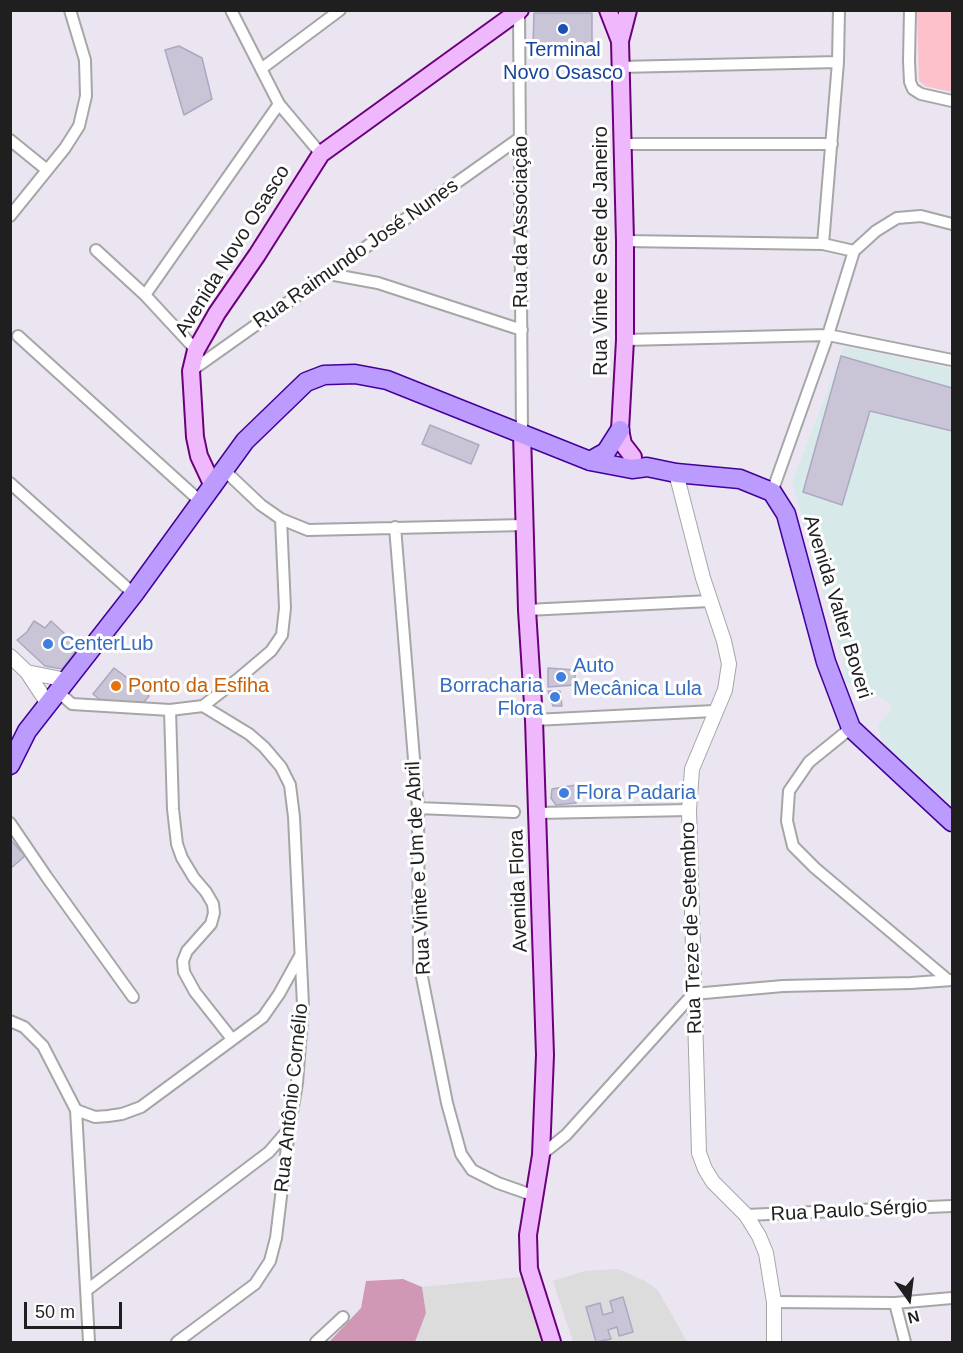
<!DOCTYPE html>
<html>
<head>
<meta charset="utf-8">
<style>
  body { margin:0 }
  #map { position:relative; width:963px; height:1353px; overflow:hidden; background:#eae5f0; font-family:Arial,sans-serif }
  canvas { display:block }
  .frame { position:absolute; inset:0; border:12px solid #1f1f1f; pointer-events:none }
  .north { position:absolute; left:879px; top:1269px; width:60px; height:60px; -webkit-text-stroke:4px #fff; paint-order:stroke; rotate:166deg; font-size:16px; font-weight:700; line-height:24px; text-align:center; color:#1f1f1f }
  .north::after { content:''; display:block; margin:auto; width:21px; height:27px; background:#1f1f1f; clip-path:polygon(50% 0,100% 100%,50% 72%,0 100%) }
  .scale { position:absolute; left:24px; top:1302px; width:98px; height:27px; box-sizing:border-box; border:3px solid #1f1f1f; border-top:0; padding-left:8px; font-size:18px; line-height:21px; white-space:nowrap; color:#1f1f1f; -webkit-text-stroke:4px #fff; paint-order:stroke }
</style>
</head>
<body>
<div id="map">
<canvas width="963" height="1353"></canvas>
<div class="frame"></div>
<div class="north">N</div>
<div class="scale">50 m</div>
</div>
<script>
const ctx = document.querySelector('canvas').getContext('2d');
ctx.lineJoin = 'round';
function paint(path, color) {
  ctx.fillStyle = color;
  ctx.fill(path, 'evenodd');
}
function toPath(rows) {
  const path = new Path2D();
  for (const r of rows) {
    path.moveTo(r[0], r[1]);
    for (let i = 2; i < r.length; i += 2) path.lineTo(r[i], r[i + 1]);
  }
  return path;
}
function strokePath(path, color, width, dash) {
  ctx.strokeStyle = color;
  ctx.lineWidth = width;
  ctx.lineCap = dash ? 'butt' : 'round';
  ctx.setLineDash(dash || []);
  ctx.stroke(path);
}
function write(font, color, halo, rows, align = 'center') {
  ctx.font = font + ' Arial,sans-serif';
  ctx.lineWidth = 6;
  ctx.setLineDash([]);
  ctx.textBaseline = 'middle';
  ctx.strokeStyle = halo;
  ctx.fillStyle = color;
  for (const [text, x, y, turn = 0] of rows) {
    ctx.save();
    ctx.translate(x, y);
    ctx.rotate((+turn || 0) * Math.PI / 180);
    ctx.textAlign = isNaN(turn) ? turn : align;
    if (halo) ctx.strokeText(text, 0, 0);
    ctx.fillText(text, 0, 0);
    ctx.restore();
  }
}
paint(toPath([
  [618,1269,645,1281,658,1290,687,1342,573,1342,553,1281,585,1271],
  [521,1277,543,1342,415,1342,426,1313,422,1287]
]), '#dcdcdd');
paint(toPath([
  [846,346,952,369,952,804,883,746,878,726,893,707,872,691,845,682,842,658,792,482,844,348]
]), '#d7eae9');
paint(toPath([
  [403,1279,422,1287,426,1313,415,1342,329,1342,361,1308,366,1281]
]), '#d198b6');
paint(toPath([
  [917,11,952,11,952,92,925,86,919,81]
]), '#fcc1ca');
const building = toPath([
  [534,13,592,13,592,45,533,47,534,13],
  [179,46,202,58,212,99,184,115,165,50,179,46],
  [841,356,952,388,952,431,870,411,842,505,803,492,841,356],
  [430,425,479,445,471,464,422,444,430,425],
  [34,621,45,628,51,621,79,647,62,669,45,666,17,640,27,632,34,621],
  [114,668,130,680,128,683,135,688,138,685,149,696,144,702,104,703,93,694,114,668],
  [548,668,575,670,575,685,548,687,548,668],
  [548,691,560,691,562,706,553,706,548,691],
  [576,785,576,803,556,805,551,798,552,789,576,785],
  [10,839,25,856,10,869,10,839],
  [623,1297,633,1332,619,1336,617,1327,608,1330,611,1339,596,1342,586,1307,600,1303,603,1315,613,1312,610,1301,623,1297]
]);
paint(building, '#c9c5d7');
strokePath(building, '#aca7c3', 1.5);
const minor = toPath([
  [231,10,279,104,321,154],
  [910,10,909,61,910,82,913,89,921,94,952,101],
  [519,11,522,433],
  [620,67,838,62],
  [261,69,340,10],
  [10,140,47,170],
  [624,144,832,144],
  [10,216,65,148,79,126,86,96,85,60,70,10],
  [625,241,823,244,854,251],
  [823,244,838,62,839,10],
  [96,250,145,295,196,350],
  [329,274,378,283,522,330],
  [145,295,279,104],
  [18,336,201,502],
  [625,340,828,335,952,360],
  [191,371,521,137],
  [224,470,261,505,281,519,308,530,524,525],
  [10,483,134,594],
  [772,492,828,335,854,251,876,231,897,218,921,216,952,224],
  [395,527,418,808,419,962,447,1103,461,1154,472,1170,498,1183,535,1196],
  [527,610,710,601],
  [57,691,72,704,170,710,203,706,238,679,271,651,282,635,285,608,281,519],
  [170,710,173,809,177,844,182,858,194,878,206,892,213,904,214,913,211,924,187,951,183,961,184,972,195,992,232,1039],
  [534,720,714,711],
  [851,728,809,762,789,791,787,821,793,846,815,868,948,980],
  [418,808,514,812],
  [537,813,689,810],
  [10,823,46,876,133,997],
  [10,1021,24,1027,43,1046,76,1110,89,1342],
  [76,1110,95,1117,108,1116,122,1114,141,1107,263,1017,279,994,300,956],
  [541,1155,566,1135,693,994,783,986,911,983,952,980],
  [746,1215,952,1206],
  [87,1290,269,1152,288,1130],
  [774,1302,895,1303,952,1298],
  [895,1303,905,1342],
  [177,1342,255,1284,270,1261,276,1238,289,1130,297,1083,303,1005,294,817,290,785,281,767,264,747,249,734,203,706],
  [316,1342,343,1317]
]);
const tertiary = toPath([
  [676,473,703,578,724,641,729,664,725,690,692,769,689,810,699,1153,705,1169,713,1182,746,1215,759,1236,766,1253,774,1302,774,1342],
  [10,656,27,672,48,704],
  [27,672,66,680]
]);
const secondary = toPath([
  [608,10,620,41],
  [628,10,620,41,625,241,625,340,620,430,623,444,633,457],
  [522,433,527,610,534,720,545,1055,541,1155,528,1235,529,1269,552,1342],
  [213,486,199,456,195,437,191,371,196,350,217,313,257,255,321,154,520,10]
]);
const primary = toPath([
  [590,461,606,452,620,430],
  [10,765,27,731,134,594,245,441,306,382,324,375,355,374,387,380,590,461,632,469,647,467,676,473,740,479,772,492,786,514,826,662,851,728,952,822]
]);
strokePath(minor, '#a6a6a6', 14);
strokePath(tertiary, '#a6a6a6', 16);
strokePath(secondary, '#6c007c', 20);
strokePath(primary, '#43009a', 21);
strokePath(minor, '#fff', 10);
strokePath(tertiary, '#fff', 14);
strokePath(secondary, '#efb7fc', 16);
strokePath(primary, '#bc9bff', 18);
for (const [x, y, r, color] of [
  [563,29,6,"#1a4fb4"],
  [48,644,6,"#3f7fe0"],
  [561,677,6,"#3f7fe0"],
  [116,686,6,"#e8710a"],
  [555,697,6,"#3f7fe0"],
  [564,793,6,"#3f7fe0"]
]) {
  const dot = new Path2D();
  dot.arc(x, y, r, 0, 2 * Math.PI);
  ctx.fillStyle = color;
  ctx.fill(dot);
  strokePath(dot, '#fff', 2);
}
write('20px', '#164399', '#fff', [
  ["Terminal",563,50],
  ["Novo Osasco",563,73]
]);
write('20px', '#1f1f1f', '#fff', [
  ["Rua da Associação",521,222,-90],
  ["Avenida Novo Osasco",233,251,-58],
  ["Rua Vinte e Sete de Janeiro",601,251,-90],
  ["Rua Raimundo José Nunes",356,254,-35],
  ["Avenida Valter Boveri",837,607,73],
  ["Rua Vinte e Um de Abril",419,868,-93],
  ["Avenida Flora",519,891,-92],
  ["Rua Treze de Setembro",692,928,-92],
  ["Rua Antônio Cornélio",292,1098,-84],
  ["Rua Paulo Sérgio",849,1211,-3]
]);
write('20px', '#366cbe', '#fff', [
  ["CenterLub",60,644],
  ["Auto",573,666],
  ["Mecânica Lula",573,689],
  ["Borracharia",543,686,"right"],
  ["Flora",543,709,"right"],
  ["Flora Padaria",576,793]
], 'left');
write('20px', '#c56008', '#fff', [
  ["Ponto da Esfiha",128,686]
], 'left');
</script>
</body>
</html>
